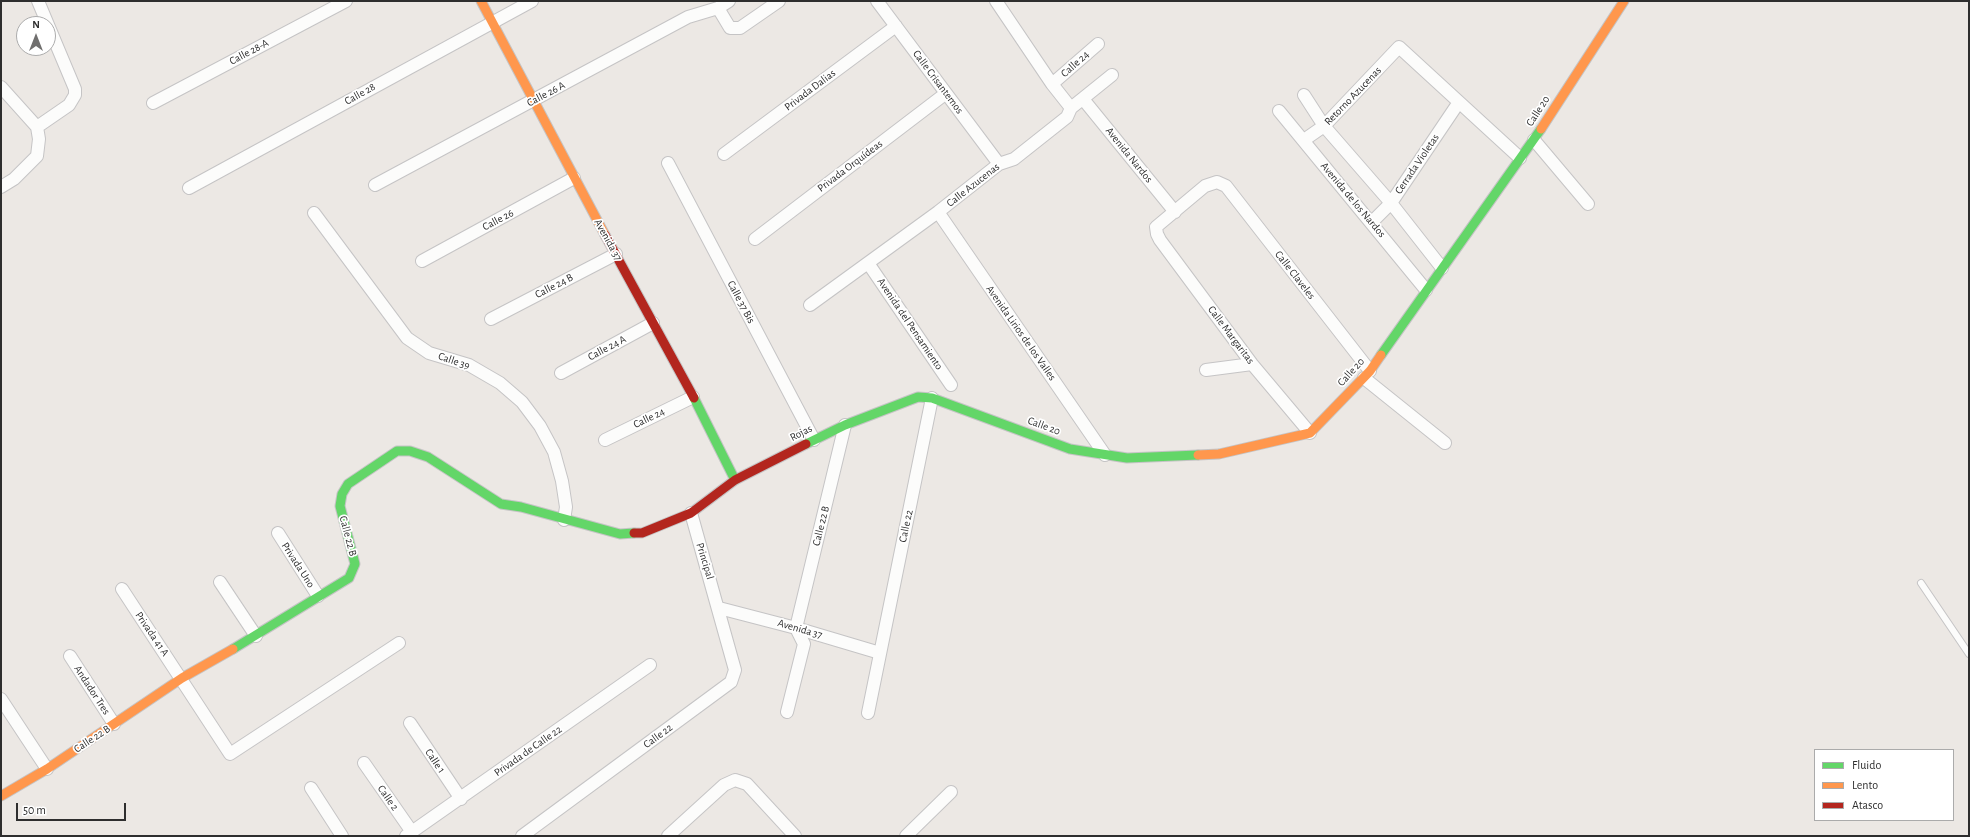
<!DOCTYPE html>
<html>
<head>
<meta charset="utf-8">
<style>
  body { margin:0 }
  #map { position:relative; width:1970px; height:837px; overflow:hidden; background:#ece8e4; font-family:"Alegreya Sans",sans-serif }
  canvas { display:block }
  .frame { position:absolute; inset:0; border:2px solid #2e2e2e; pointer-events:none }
  .legend { position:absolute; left:1814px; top:749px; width:140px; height:72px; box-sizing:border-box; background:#fff; border:1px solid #ababab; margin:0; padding:5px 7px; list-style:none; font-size:12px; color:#2e2e2e }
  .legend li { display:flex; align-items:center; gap:8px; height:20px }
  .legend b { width:20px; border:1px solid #ababab }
  .north { position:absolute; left:16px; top:16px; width:40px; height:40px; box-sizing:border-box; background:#fff; border:1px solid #ababab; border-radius:50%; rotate:0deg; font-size:11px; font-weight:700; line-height:16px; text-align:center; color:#2e2e2e }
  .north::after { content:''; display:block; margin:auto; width:14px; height:18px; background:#706f6e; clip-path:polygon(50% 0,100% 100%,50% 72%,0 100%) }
  .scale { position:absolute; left:16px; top:803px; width:110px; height:18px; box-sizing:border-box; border:2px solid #2e2e2e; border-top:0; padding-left:5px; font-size:12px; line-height:14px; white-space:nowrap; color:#2e2e2e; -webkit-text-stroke:3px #fff; paint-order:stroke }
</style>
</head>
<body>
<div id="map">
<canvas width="1970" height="837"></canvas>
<div class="frame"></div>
<ul class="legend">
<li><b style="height:5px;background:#63d668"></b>Fluido</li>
<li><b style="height:5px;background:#ff974d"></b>Lento</li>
<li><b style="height:5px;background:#b3261e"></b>Atasco</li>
</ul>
<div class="north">N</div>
<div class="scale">50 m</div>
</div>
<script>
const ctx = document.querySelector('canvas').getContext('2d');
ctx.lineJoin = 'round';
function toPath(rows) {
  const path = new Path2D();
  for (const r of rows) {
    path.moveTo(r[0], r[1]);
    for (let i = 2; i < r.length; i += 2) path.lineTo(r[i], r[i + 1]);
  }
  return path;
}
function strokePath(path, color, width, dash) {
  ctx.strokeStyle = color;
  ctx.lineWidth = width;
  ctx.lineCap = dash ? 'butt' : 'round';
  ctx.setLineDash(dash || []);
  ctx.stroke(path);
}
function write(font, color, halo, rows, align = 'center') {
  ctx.font = font + ' "Alegreya Sans",sans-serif';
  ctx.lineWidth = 3.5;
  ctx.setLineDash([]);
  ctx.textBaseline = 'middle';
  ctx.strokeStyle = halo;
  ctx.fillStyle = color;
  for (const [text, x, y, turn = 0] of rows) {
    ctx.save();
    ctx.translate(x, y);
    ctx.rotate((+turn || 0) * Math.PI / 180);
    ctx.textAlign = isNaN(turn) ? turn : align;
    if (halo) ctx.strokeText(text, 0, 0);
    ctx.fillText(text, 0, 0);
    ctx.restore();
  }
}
const lane = toPath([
  [1921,583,1969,654]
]);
const street = toPath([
  [729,1,718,8,730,28,740,28,779,1],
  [877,1,999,164],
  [996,1,1052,84,1071,108],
  [1052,84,1098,44],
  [1,87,37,127],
  [1304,95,1324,126,1391,203,1442,268],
  [1083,99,1175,212],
  [153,103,346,1],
  [1279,111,1426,290],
  [37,127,69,105,75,95,75,89,38,1],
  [1304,140,1324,126,1399,47,1520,158],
  [1534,140,1588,204],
  [724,154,896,26],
  [668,163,814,440],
  [375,185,688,17,718,8],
  [1,187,14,179,37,156,39,139,37,127],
  [189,188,532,1],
  [938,212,1105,455],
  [314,213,407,338,429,353,469,365,500,383,522,402,540,426,554,452,562,481,566,507,564,520],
  [1372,222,1391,203,1459,102],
  [755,239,945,94],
  [422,261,574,178],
  [868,263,951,385],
  [810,305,938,212,999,164,1014,159,1067,117,1071,108,1112,75],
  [491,319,616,254],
  [1206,370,1252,364],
  [561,373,653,323],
  [1364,378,1445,443],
  [1310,433,1252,364,1160,240,1157,234,1156,227,1205,186,1217,182,1226,186,1370,371],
  [605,440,693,397],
  [278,533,318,596],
  [220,582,256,636],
  [122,589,230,754,399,643],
  [719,608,796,628,880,653],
  [70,656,114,724],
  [1,699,47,769],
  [787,712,804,644,796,628,845,425],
  [868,713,932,398],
  [410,723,461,799],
  [364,763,412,832],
  [311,788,342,836],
  [406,836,650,665],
  [522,836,731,682,735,670,691,513],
  [668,836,724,785,735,780,747,784,795,836],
  [906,836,951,792]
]);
const fast = toPath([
  [1381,355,1541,129],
  [694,398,735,480],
  [806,444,845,425,918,397,932,398,1070,449,1127,458,1198,455],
  [233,649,349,578,355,564,340,506,342,494,348,484,397,451,410,451,428,457,501,504,521,507,620,534,634,533]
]);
const slow = toPath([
  [481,1,605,235],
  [1541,129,1624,1],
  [1198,455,1219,454,1310,433,1370,371,1381,355],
  [1,796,47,769,182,678,233,649]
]);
const jam = toPath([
  [605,235,694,398],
  [634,533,642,533,691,513,735,480,806,444]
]);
strokePath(lane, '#c5c4c5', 8);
strokePath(street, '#c5c4c5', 14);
strokePath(fast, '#c5c4c5', 11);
strokePath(slow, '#c5c4c5', 11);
strokePath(jam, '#c5c4c5', 11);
strokePath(lane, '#fcfcfb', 6);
strokePath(street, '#fcfcfb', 12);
strokePath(fast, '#63d668', 9);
strokePath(slow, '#ff974d', 9);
strokePath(jam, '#b3261e', 9);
write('11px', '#2e2e2e', '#fff', [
  ["Calle 28-A",249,52,-28],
  ["Calle 24",1075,64,-42],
  ["Calle Crisantemos",938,82,53],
  ["Privada Dalias",810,90,-37],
  ["Calle 28",360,94,-29],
  ["Calle 26 A",546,94,-28],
  ["Retorno Azucenas",1353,96,-46],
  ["Calle 20",1538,111,-57],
  ["Avenida Nardos",1129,155,51],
  ["Cerrada Violetas",1417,164,-56],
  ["Privada Orquídeas",850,166,-37],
  ["Calle Azucenas",973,185,-38],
  ["Avenida de los Nardos",1353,200,50],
  ["Calle 26",498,220,-28],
  ["Avenida 37",608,240,61],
  ["Calle Claveles",1295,275,52],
  ["Calle 24 B",554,286,-27],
  ["Calle 37 Bis",741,302,62],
  ["Avenida del Pensamiento",910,324,56],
  ["Avenida Lirios de los Valles",1021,333,55],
  ["Calle Margaritas",1231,335,53],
  ["Calle 24 A",607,348,-28],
  ["Calle 39",454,361,19],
  ["Calle 20",1351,372,-48],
  ["Calle 24",649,418,-26],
  ["Calle 20",1044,426,20],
  ["Rojas",801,433,-27],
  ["Calle 22 B",821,526,-76],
  ["Calle 22",906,526,-78],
  ["Calle 22 B",348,536,75],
  ["Principal",705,561,73],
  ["Privada Uno",298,565,57],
  ["Avenida 37",800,629,16],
  ["Privada 41 A",152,634,56],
  ["Andador Tres",92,690,57],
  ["Calle 22",658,736,-36],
  ["Calle 22 B",92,739,-33],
  ["Privada de Calle 22",528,751,-35],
  ["Calle 1",435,761,56],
  ["Calle 2",388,798,55]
]);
</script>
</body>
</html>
